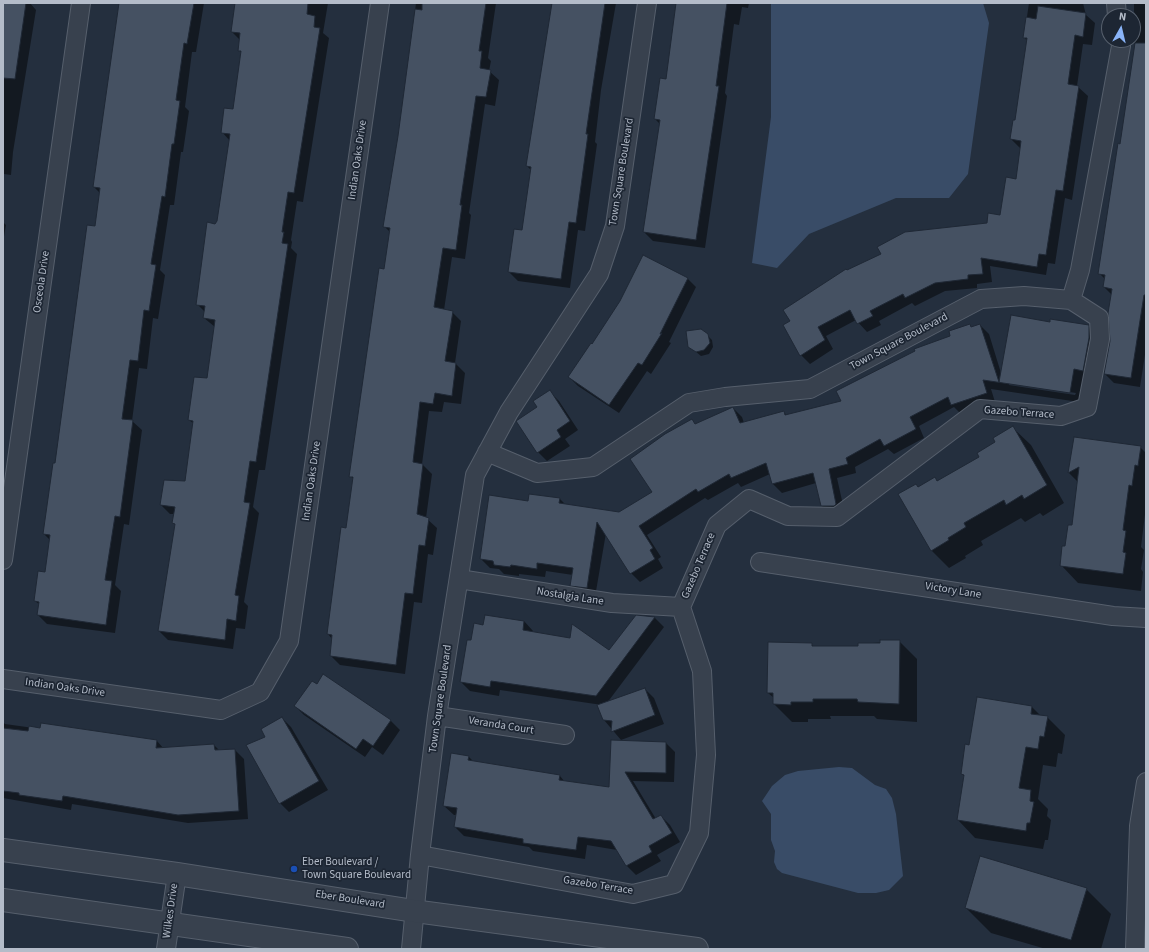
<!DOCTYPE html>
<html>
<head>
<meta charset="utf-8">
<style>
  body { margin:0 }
  #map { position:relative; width:1149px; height:952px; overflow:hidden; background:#242f3e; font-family:"Source Sans 3",sans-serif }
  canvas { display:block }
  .frame { position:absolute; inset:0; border:4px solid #b4bcc9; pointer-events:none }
  .north { position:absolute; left:1101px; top:8px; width:40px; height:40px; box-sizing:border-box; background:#1d2633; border:1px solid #59626f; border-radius:50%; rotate:8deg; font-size:11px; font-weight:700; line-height:16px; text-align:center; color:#b4bcc9 }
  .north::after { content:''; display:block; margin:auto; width:14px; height:18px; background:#8ab4f8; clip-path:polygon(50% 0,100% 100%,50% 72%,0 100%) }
</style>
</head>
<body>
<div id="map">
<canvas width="1149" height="952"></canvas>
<div class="frame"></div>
<div class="north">N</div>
</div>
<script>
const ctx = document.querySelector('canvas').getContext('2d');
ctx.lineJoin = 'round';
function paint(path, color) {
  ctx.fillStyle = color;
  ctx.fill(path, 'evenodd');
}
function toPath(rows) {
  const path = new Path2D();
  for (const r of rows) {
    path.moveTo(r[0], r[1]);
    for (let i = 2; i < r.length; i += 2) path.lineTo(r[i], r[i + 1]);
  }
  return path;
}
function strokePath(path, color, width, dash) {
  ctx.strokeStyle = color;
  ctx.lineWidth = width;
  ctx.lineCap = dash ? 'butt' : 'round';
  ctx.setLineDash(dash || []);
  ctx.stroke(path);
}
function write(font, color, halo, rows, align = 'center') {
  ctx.font = font + ' "Source Sans 3",sans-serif';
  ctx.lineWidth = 3.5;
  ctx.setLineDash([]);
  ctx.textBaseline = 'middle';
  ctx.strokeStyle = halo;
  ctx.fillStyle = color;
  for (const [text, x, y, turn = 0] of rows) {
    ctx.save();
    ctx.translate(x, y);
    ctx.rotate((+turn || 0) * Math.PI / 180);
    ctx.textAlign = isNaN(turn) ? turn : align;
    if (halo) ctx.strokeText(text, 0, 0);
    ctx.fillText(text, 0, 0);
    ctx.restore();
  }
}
paint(toPath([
  [771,3,983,3,989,23,968,174,949,198,896,198,809,234,777,268,752,263,771,117],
  [839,767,852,768,875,785,886,789,892,798,896,814,903,876,889,890,876,893,858,893,782,873,777,869,774,862,775,851,771,840,771,814,762,801,772,786,785,775,798,771]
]), '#394c67');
paint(toPath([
  [3,3,30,3,36,10,13,152,11,175,4,174,3,180],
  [120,3,204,3,196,52,192,52,185,107,189,111,183,152,181,152,174,205,170,205,160,270,165,275,158,319,153,318,147,369,139,368,132,421,142,430,129,525,124,524,115,585,121,591,115,633,47,624,38,615,40,605,35,601,46,573,50,540,44,534,67,383,73,328,88,226,96,227,100,193,94,187],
  [252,3,328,3,323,33,329,38,303,202,297,201,291,240,292,242,291,248,297,254,265,470,259,470,253,507,259,513,244,602,248,606,245,629,236,628,233,649,168,640,159,631,176,525,174,523,175,514,170,514,161,505,185,482,194,424,189,420,207,380,215,327,204,318,205,312,197,304,215,225,218,221,230,141,222,132,234,110,242,53,239,50,240,40,232,32],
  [416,3,496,3,488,58,491,61,489,71,499,80,495,106,485,104,469,213,471,215,465,259,452,257,444,310,452,312,461,321,455,363,465,373,461,404,444,402,442,412,429,411,422,464,432,474,426,518,437,528,433,555,428,554,422,603,414,602,405,674,340,665,331,656,332,639,328,634,347,529,354,480,351,476,385,270,391,233,384,226,399,136],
  [553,3,616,3,601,90,595,142,597,144,585,231,578,230,570,288,518,281,509,272,523,231,532,171,527,166],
  [676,3,749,3,748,8,742,7,739,25,734,24,725,93,727,96,705,248,653,241,644,232,660,124,655,119,666,80,676,9],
  [1029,3,1083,3,1086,15,1095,23,1092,45,1083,44,1077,86,1088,96,1072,200,1065,198,1055,264,1048,263,1046,275,990,266,992,282,977,284,977,288,945,291,915,306,912,303,879,321,881,325,867,332,856,320,826,336,833,349,810,364,801,355,791,321,848,271,988,224,1000,216,1017,180,1020,148,1011,139,1016,122,1027,41,1024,37],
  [1134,3,1146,3,1146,348,1140,387,1114,383,1105,374,1111,341,1112,295,1104,287,1105,279,1100,274,1133,64,1137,16,1134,12],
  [3,222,6,225,3,242],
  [687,278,696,287,669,342,671,343,651,374,647,371,619,413,578,386,569,377,593,346],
  [1050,323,1088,326,1098,335,1092,379,1083,378,1079,402,991,389,995,402,961,414,954,407,919,426,924,438,894,454,888,449,855,467,856,473,837,478,845,514,831,515,822,506,816,483,782,493,773,484,770,474,741,487,738,483,708,500,705,498,647,535,661,557,658,559,663,568,640,582,631,573,606,533,595,597,580,595,571,585,573,575,546,571,545,577,519,574,519,576,504,574,499,569,490,568,481,559,529,502,560,499,566,505,620,513,654,493,692,421,696,425,733,408,742,417,744,423,784,412,787,416,843,401,969,325,972,328,980,325,989,334,1001,373],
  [1009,383,1076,393,1075,395,1009,385],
  [707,335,712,340,713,347,709,354,701,356,689,346],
  [550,392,559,401,578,430,565,439,570,446,547,461,538,452,538,407],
  [1013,428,1031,445,1064,503,1043,516,1040,513,1025,522,1021,518,981,541,983,545,965,556,966,558,949,568,931,550,918,488,935,479,937,481,980,457],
  [1074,438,1140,447,1146,453,1146,506,1141,547,1144,550,1141,569,1143,572,1141,591,1078,583,1061,565,1073,526,1078,482,1069,473],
  [486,616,524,621,533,631,533,633,609,652,636,616,655,618,664,627,607,703,645,689,654,698,664,724,621,740,604,720,602,705,500,690,499,696,470,691,461,682,472,641,484,626],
  [899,641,917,659,917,722,877,719,874,716,830,716,831,719,808,719,808,722,792,722,774,704,774,698,768,693,811,644,814,647,859,647,859,644],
  [323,676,391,721,400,730,383,755,372,747,365,757,304,715,295,706,317,685],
  [1032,707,1041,716,1047,717,1065,735,1062,754,1058,753,1056,767,1043,765,1038,799,1048,809,1047,816,1051,820,1048,840,1045,840,1043,849,975,838,958,820,965,777,962,774,970,746],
  [282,718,291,727,328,790,289,812,280,803,267,737],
  [3,722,5,724,41,729,42,724,157,741,164,749,214,745,219,750,235,750,244,759,248,819,188,823,72,804,71,810,3,798],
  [612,741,666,743,675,752,674,782,633,781,656,819,661,816,670,825,680,842,657,855,661,861,636,875,627,866,617,850,587,845,585,859,533,851,529,847,464,836,455,827,457,815,454,815,444,806,469,757,474,762,560,776,565,782,610,788],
  [1086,889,1111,914,1101,949,1046,949,991,933,966,908]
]), '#0007');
const building = toPath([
  [3,3,26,3,15,79,3,78,3,3],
  [119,3,194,3,187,44,184,43,176,100,180,101,174,144,172,144,165,197,162,196,151,264,156,265,149,311,144,310,138,361,130,360,122,419,133,420,120,517,115,516,105,580,112,581,106,625,37,615,39,602,34,601,38,571,45,572,50,535,43,534,53,463,55,463,87,225,95,226,100,188,93,187,119,3],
  [235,3,308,3,307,14,315,16,314,27,320,28,294,193,288,192,282,232,284,232,282,243,288,244,256,462,250,461,244,502,250,503,235,595,239,596,236,621,227,619,225,640,158,631,175,524,172,523,175,507,160,505,164,480,185,481,193,421,188,420,194,377,207,378,215,320,203,318,205,306,196,305,207,222,215,224,217,221,230,134,221,133,224,108,233,109,241,51,238,51,240,33,231,32,235,3],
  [422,3,486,3,479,51,482,51,480,68,491,70,486,97,476,96,460,205,462,205,456,250,443,248,434,307,453,311,445,361,456,363,452,396,435,393,433,404,420,402,413,462,423,464,417,514,429,518,425,546,419,545,413,594,405,593,396,665,330,656,332,635,327,634,341,527,346,528,353,477,349,477,379,268,384,269,390,228,383,227,398,136,415,9,422,10,422,3],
  [552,3,605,3,586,134,588,134,576,223,569,222,561,279,508,272,514,229,522,230,531,167,526,166,552,3],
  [676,3,727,3,716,86,719,86,696,240,643,232,660,120,654,119,660,78,666,79,676,3],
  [1038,6,1086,13,1083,37,1075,35,1068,84,1079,86,1063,191,1056,190,1046,255,1039,254,1037,267,981,258,983,274,968,275,968,279,935,283,905,298,903,294,870,311,873,316,857,324,850,310,818,327,825,340,800,356,783,325,790,321,783,310,846,269,847,270,881,254,877,247,905,232,987,223,988,213,1000,215,1006,177,1016,179,1021,141,1010,139,1013,120,1015,120,1027,38,1023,38,1026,17,1036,19,1038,6],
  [1135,43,1146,43,1146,295,1144,295,1131,378,1104,374,1110,341,1108,313,1112,289,1103,287,1105,275,1098,274,1118,143,1120,144,1135,43],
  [643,255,688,278,660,334,662,333,642,365,638,363,609,405,568,377,591,343,592,344,620,301,643,255],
  [1011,315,1050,322,1050,319,1089,325,1089,338,1083,371,1074,369,1070,393,983,380,987,393,951,405,948,397,910,417,916,429,884,446,880,439,846,458,848,464,829,469,836,504,834,506,821,506,813,473,772,484,766,463,731,478,729,474,698,492,696,489,639,526,653,548,650,550,655,559,630,574,597,522,587,588,570,586,573,568,537,563,537,569,511,565,510,567,494,565,493,561,480,559,489,495,528,501,529,494,560,498,559,503,619,512,652,492,630,459,665,434,692,419,695,424,733,407,740,423,784,411,785,415,841,401,836,391,915,351,914,349,950,336,949,331,970,324,971,327,980,324,999,382,1011,315],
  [701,329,708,334,710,343,704,350,696,352,688,347,686,331,701,329],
  [550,390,570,421,557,430,561,437,537,453,516,421,537,407,533,401,550,390],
  [1013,426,1047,485,1024,499,1022,495,1006,505,1004,500,964,523,966,527,948,538,949,540,931,551,898,494,916,484,918,487,935,477,937,481,979,457,977,453,995,442,993,438,1013,426],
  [1074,437,1141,446,1138,466,1135,465,1132,486,1129,485,1123,530,1126,531,1123,552,1126,553,1123,574,1060,566,1062,546,1065,546,1068,525,1072,525,1079,467,1068,473,1074,437],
  [485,615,524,621,523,630,570,638,572,624,609,650,636,615,655,617,596,696,491,681,490,687,460,682,467,640,471,640,474,623,483,625,485,615],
  [880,640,900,640,899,704,858,702,857,699,813,699,813,702,791,702,791,705,773,704,773,693,767,693,768,642,812,643,812,646,858,646,858,643,880,643,880,640],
  [323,674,391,720,373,746,363,739,356,749,294,706,312,681,317,684,323,674],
  [645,688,655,715,611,732,612,721,603,720,597,705,645,688],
  [977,697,1032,706,1031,714,1048,716,1044,737,1040,736,1038,749,1026,747,1019,788,1031,790,1030,801,1034,802,1030,823,1027,823,1026,831,957,820,964,775,961,774,965,744,969,745,977,697],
  [282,717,319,781,279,804,246,745,265,737,261,729,282,717],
  [41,723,157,740,156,748,214,744,215,750,235,749,239,811,178,815,63,796,62,801,19,795,19,793,3,791,3,728,28,731,29,726,40,728,41,723],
  [611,740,666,742,666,773,625,772,653,819,661,815,672,833,649,846,652,852,626,866,611,841,578,837,576,850,523,843,523,839,454,827,457,808,443,806,451,753,469,756,468,760,560,775,559,780,609,787,611,740],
  [980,856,1087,888,1071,940,965,908,980,856]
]);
paint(building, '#455162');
strokePath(building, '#1f2835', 1);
const minor = toPath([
  [1116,3,1117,16],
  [487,452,537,473,593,467,689,403,725,397,810,389,981,299,1024,296,1071,300,1080,270,1121,46,1120,40],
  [3,560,81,3],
  [760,562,1113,616,1146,618],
  [459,579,612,603,681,607],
  [3,679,221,710,260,692,289,641,380,3],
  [437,716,565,735],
  [420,855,633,894,674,884,699,833,706,755,702,671,681,607,717,525,749,499,788,516,837,517,980,409,1061,416,1087,407,1100,339,1099,318,1071,300],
  [166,949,177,874],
  [411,949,420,855,437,716,475,475,509,412,599,274,615,226,647,3],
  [1135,949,1139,826,1146,782]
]);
const tertiary = toPath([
  [3,850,177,874,414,911,697,949],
  [3,900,347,949]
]);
strokePath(minor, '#565f6c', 20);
strokePath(tertiary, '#565f6c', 24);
strokePath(minor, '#38414e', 18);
strokePath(tertiary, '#38414e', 22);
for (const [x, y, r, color] of [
  [294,869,4,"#1a4fb4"]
]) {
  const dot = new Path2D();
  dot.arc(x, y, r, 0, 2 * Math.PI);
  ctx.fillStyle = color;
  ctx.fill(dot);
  strokePath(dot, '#1d2633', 1.5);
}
write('11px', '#b4bcc9', '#1d2633', [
  ["Indian Oaks Drive",358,160,-82],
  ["Town Square Boulevard",622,172,-81],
  ["Osceola Drive",42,282,-82],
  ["Town Square Boulevard",899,342,-28],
  ["Gazebo Terrace",1019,413,4],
  ["Indian Oaks Drive",312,481,-82],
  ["Gazebo Terrace",699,566,-67],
  ["Victory Lane",953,591,9],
  ["Nostalgia Lane",570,597,9],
  ["Indian Oaks Drive",65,688,8],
  ["Town Square Boulevard",441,699,-82],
  ["Veranda Court",501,726,9],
  ["Gazebo Terrace",598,886,9],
  ["Eber Boulevard",350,900,9],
  ["Wilkes Drive",171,911,-82]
]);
write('11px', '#b4bcc9', '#1d2633', [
  ["Eber Boulevard /",302,863],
  ["Town Square Boulevard",302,876]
], 'left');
</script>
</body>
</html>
